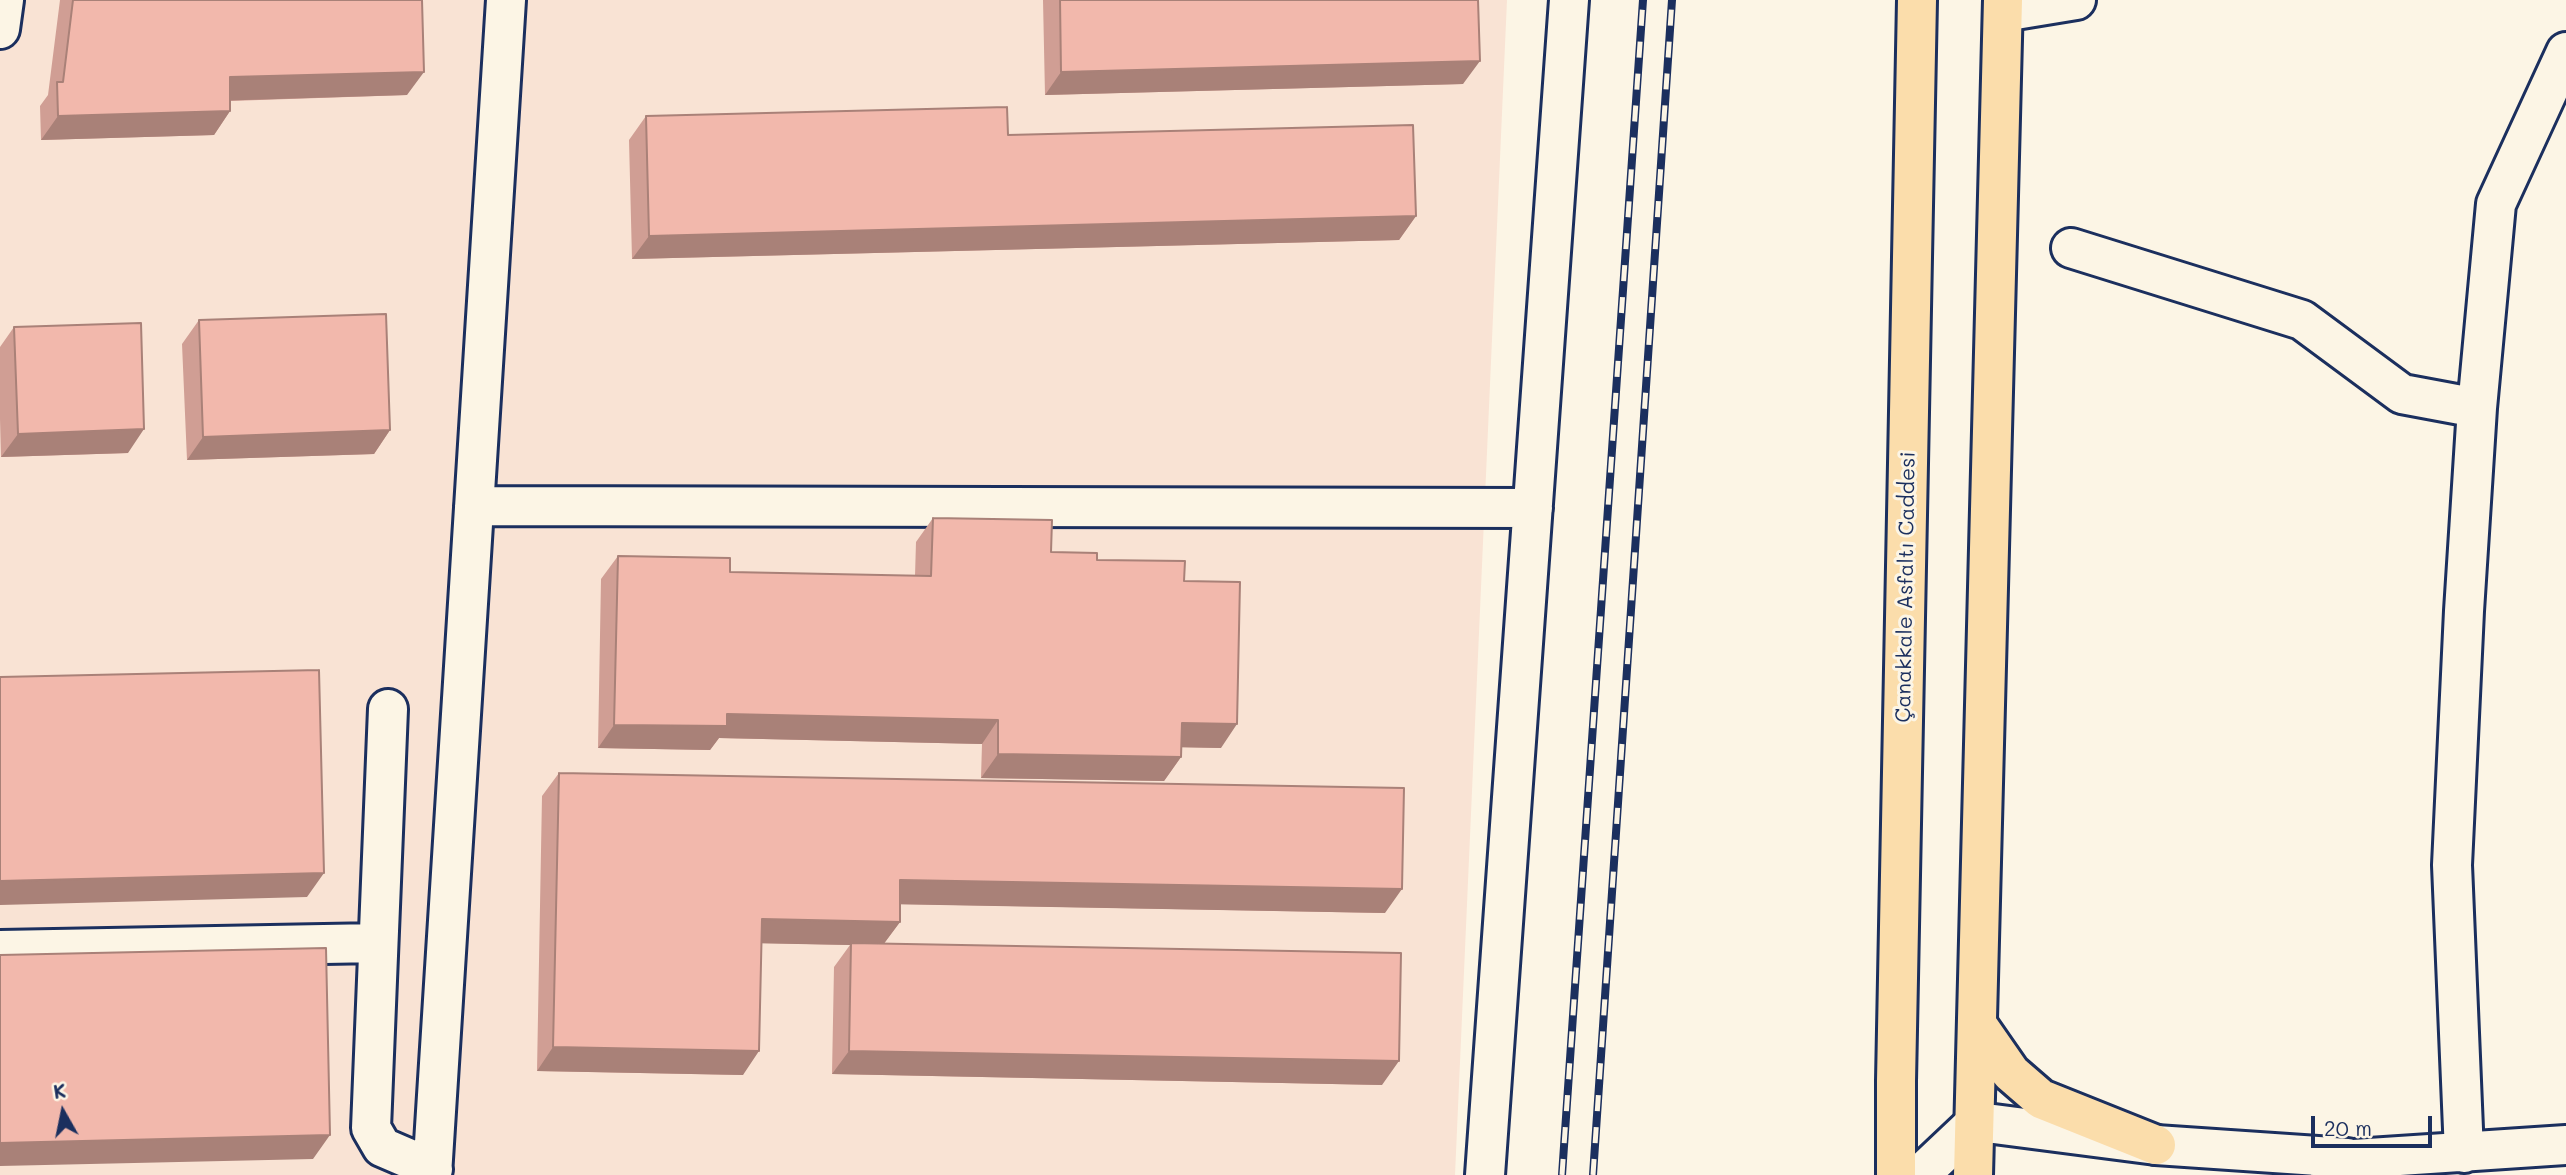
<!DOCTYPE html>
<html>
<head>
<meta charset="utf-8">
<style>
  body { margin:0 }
  #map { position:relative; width:2566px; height:1175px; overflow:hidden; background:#fcf5e5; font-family:Mali,sans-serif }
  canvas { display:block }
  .north { position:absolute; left:28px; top:1077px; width:70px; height:70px; -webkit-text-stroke:5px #fcf5e5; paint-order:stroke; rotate:351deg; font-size:19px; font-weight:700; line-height:28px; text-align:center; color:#1b2f5e }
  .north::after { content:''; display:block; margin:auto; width:24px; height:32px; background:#1b2f5e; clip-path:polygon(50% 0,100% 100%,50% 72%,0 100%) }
  .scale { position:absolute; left:2311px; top:1116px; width:121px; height:32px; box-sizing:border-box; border:4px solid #1b2f5e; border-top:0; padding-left:9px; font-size:21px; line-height:24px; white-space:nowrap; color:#1b2f5e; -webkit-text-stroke:5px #fcf5e5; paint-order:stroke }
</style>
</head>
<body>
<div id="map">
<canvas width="2566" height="1175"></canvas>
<div class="north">K</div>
<div class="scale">20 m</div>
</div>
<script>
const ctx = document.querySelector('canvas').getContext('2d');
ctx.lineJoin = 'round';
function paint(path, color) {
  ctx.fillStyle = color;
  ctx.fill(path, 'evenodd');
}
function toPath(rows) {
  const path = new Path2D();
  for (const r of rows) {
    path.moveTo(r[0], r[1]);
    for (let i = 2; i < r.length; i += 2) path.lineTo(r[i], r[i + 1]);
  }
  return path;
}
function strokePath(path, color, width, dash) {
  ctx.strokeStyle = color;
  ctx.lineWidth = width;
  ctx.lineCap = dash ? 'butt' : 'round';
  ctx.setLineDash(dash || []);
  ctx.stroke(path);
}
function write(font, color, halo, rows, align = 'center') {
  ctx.font = font + ' Mali,sans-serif';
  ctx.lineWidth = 6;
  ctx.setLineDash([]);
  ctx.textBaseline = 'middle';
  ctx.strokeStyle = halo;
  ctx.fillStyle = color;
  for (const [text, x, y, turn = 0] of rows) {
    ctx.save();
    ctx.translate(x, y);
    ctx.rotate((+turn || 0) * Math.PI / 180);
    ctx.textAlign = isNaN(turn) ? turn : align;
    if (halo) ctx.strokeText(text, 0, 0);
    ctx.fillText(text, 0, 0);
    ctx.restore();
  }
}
paint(toPath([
  [0,0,1507,0,1455,1175,0,1175]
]), '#f9e3d4');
const minor = toPath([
  [2003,12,2076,0],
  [0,29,4,0],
  [2071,248,2302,320,2402,394,2477,408],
  [474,506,1533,508],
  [388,709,371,1128,382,1147,433,1169],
  [0,950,378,943],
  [2464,1153,2452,865,2464,611,2477,408,2496,204,2566,52],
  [2324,1161,2566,1145],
  [432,1175,506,0],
  [1485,1175,1569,0],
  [1920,1175,1974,1124,1994,1124,2156,1145,2347,1158]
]);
const highway = toPath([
  [1977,1024,2011,1073,2041,1099,2156,1145],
  [1896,1175,1896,1081,1917,0],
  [1973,1175,2003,0]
]);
strokePath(minor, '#1b2f5e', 44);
strokePath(highway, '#1b2f5e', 44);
strokePath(minor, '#fcf5e5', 38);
strokePath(highway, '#fbddab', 38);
const rail = toPath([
  [1562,1175,1643,0],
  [1593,1175,1672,0]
]);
strokePath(rail, '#1b2f5e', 8);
strokePath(rail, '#fcf5e5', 5, [16]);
paint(toPath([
  [60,0,422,0,407,95,230,101,230,111,214,135,41,140,40,106,48,95],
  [1043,0,1478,0,1463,84,1045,95],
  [646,116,1008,135,1416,216,1399,240,632,259,629,140],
  [199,320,390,430,374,454,187,460,182,344],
  [14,327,128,453,1,457,0,419,0,347],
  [933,518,1051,552,1097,560,1184,581,1221,748,1181,747,1181,757,1164,781,981,778,982,744,719,738,710,750,598,748,601,579,618,556,730,572,915,576,916,542],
  [559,773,1385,913,900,904,900,922,884,943,1382,1085,832,1074,834,967,850,945,762,943,743,1075,537,1071,542,796]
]), '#d09e94');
paint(toPath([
  [1480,61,1463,84,1045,95,1061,72],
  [424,72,407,95,213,101,230,77],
  [230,111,214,135,41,140,58,116],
  [1416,216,1399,240,632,259,649,236],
  [144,429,128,453,1,457,18,434],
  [390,430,374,454,187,460,203,437],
  [727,714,998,720,982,744,719,738,710,750,598,748,614,725],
  [1182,723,1237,724,1221,748,1165,747],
  [998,754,1181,757,1164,781,981,778],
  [324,873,307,897,0,905,0,881],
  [900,880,1402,889,1385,913,884,904],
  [762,919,900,922,883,945,851,943,850,945,745,943],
  [553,1047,759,1051,743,1075,537,1071],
  [849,1051,1399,1061,1382,1085,832,1074],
  [330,1135,313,1159,0,1166,0,1143]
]), '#a98178');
const building = toPath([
  [73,0,422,0,424,72,230,77,230,111,58,116,57,82,63,82,73,0],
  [1060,0,1478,0,1480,61,1061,72,1060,0],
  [1007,107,1008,135,1413,125,1416,216,649,236,646,116,1007,107],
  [386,314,390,430,203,437,199,320,386,314],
  [141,323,144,429,18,434,14,327,141,323],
  [933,518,1052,520,1051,552,1097,553,1097,560,1185,561,1184,581,1240,582,1237,724,1182,723,1181,757,998,754,998,720,727,714,727,726,614,725,618,556,730,558,730,572,931,576,933,518],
  [319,670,324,873,0,881,0,677,319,670],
  [559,773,1404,788,1402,889,900,880,900,922,762,919,759,1051,553,1047,559,773],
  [851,943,1401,953,1399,1061,849,1051,851,943],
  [326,948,330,1135,0,1143,0,955,326,948]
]);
paint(building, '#f2b8ac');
strokePath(building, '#a98178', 2);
write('21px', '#1b2f5e', '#fcf5e5', [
  ["Çanakkale Asfaltı Caddesi",1906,587,-89]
]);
</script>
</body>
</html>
